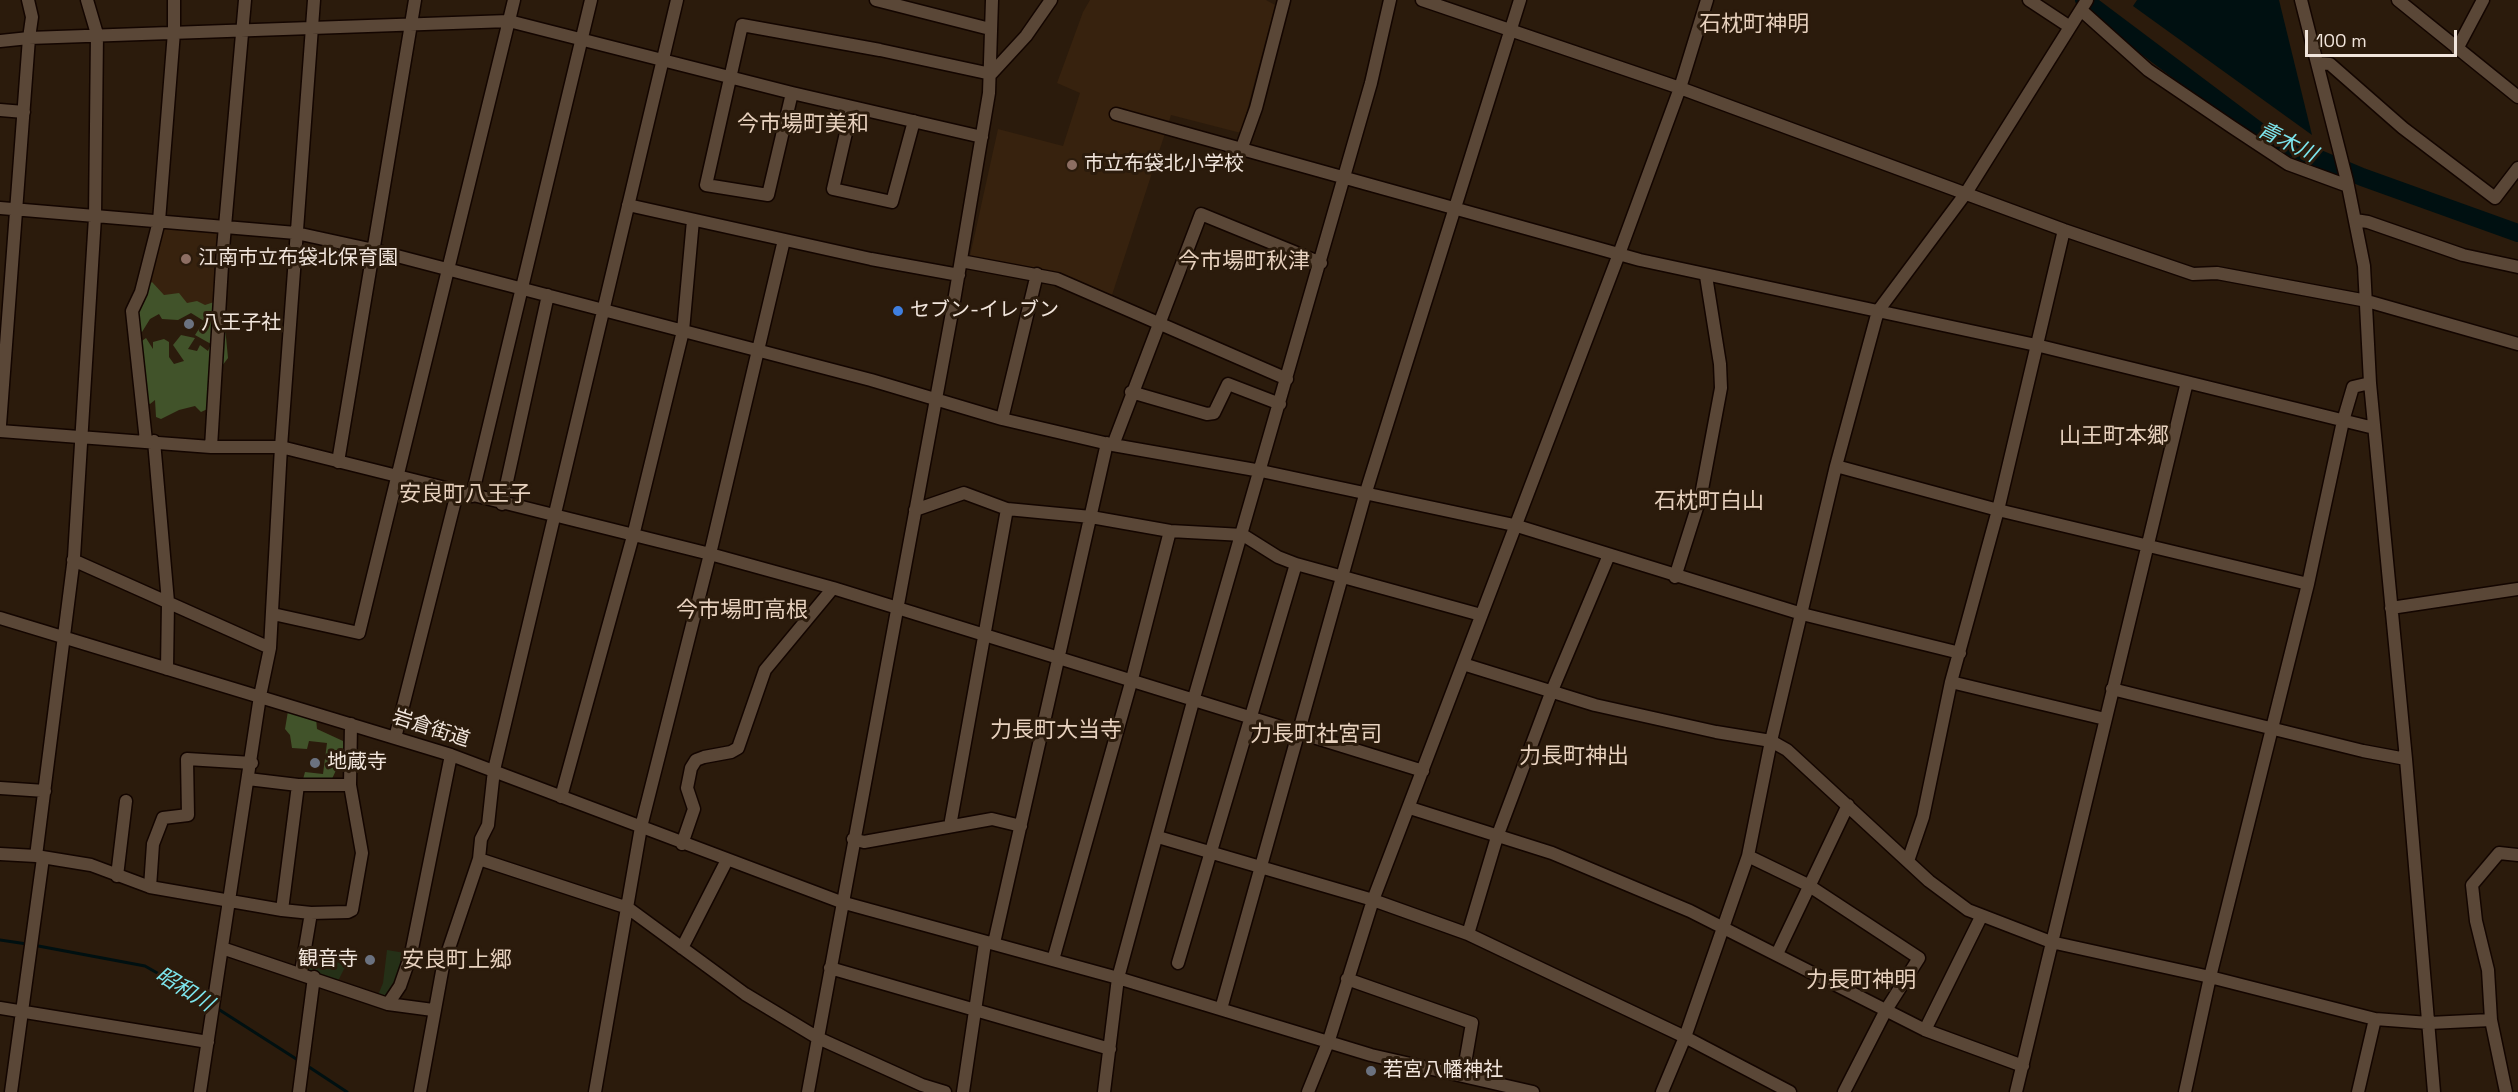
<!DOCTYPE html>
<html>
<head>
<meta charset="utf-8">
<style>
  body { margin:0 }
  #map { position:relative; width:2518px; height:1092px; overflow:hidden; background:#2b1b0c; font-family:"Space Grotesk",sans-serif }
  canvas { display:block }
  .scale { position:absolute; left:2305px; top:30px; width:152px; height:27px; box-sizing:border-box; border:3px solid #f1e5dc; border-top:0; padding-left:8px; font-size:18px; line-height:21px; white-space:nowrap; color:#f1e5dc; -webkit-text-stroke:4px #2b1b0c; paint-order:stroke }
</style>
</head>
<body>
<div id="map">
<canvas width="2518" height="1092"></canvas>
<div class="scale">100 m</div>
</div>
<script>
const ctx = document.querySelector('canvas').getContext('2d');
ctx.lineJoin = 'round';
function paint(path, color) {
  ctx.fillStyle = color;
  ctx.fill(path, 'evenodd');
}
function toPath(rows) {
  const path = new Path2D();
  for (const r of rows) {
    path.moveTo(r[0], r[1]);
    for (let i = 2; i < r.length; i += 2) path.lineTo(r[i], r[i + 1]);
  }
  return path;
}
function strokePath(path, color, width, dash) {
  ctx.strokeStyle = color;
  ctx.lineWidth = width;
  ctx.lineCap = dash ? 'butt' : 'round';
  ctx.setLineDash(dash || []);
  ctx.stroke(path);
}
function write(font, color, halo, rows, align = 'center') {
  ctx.font = font + ' "Space Grotesk","Noto Sans JP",sans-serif';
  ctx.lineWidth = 6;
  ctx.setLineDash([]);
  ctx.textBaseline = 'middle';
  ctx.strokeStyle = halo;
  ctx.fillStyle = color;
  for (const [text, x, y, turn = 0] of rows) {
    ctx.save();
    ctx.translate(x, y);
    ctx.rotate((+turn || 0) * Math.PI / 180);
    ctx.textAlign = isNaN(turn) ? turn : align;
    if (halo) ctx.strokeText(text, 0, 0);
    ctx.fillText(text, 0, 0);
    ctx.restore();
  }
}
paint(toPath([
  [1090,0,1266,0,1275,5,1241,133,1171,115,1111,298,1047,271,970,256,998,129,1063,146,1080,93,1057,83,1083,12],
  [159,221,226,227,220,308,136,302]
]), '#37220e');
paint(toPath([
  [345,950,356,951,352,968,344,969,338,981,308,972,306,969,308,954],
  [387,950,411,954,388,1004,376,1000,383,983]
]), '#253017');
paint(toPath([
  [152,282,164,295,179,293,187,303,197,301,205,305,220,300,223,306,228,358,222,366,210,372,209,381,215,382,214,406,201,412,195,406,179,410,161,419,156,417,155,400,150,404,141,402,139,343,146,338,153,349,153,342,164,339,169,342,169,357,174,364,184,361,173,345,181,335,195,338,188,349,197,351,200,345,208,351,211,344,195,335,204,321,191,313,178,320,162,319,159,314,150,319,142,332,136,330,136,314,141,292],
  [288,711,316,718,317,729,343,741,344,753,331,781,302,783,305,772,323,774,327,743,309,741,307,749,292,748,290,735,285,729]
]), '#41532a');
paint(toPath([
  [2137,0,2279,0,2312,135,2133,6]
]), '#001011');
strokePath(toPath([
  [0,940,27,944],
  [33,945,145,966,210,1003],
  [215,1007,301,1062],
  [306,1065,347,1092]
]), '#001011', 3);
strokePath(toPath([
  [2084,0,2265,136,2362,177,2518,233]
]), '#001011', 18);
const minor = toPath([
  [876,0,990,29],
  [1422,0,1680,88,2064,230,2193,274,2217,273,2367,301,2518,344],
  [2029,0,2070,27],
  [2301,0,2347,181,2364,266,2370,383,2406,759,2434,1092],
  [2398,0,2518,97],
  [2081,10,2148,70,2232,127,2288,164,2348,186],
  [0,41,29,38,32,17,28,0],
  [2457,49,2483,0],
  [2317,63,2330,64,2403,128,2495,198,2518,168],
  [792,93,768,195,706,185,742,25,880,50,991,74,1026,36,1051,0],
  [852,107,833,189,892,202,914,121],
  [0,110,24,112],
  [1116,114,1640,260,2036,345,2374,428],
  [1241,150,1256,108,1284,0],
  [628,205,871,259,959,275],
  [0,208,296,233,374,250,871,380,1002,419,1113,445,1261,471,1514,525,1802,614,1960,653],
  [2355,220,2368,222,2463,255,2518,267],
  [961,261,1057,279,1287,379],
  [1131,392,1207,414,1214,413,1228,384,1280,404],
  [1002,419,1037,274],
  [0,425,29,38,509,21,792,93,982,137],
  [0,431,211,447,281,447,710,554,833,588,1423,771],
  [146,441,132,311,141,292,159,221,174,32,174,0],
  [154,441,168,602,167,669],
  [1113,445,1201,214,1321,263],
  [211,447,223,249,245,0],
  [338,462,415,0],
  [1836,466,1998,510,2308,584],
  [472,496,591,0],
  [502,504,548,295],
  [915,510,964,493,1007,509,1091,517,1170,531,1243,535,1278,557,1296,564,1481,615],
  [73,560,270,648],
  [1675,577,1701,495,1721,388,1720,364,1706,276],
  [2391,608,2518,589],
  [273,614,359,633,514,0],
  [0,618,451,755,841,902,1118,978,1371,1055,1533,1092],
  [1463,664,1595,705,1716,732,1771,741,1787,750,1929,881,1968,910,2051,942,2210,977,2375,1019,2429,1023,2491,1020],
  [1951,682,2105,719],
  [2112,689,2363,751,2406,759],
  [395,738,457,493],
  [248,779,298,785,350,785],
  [0,788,45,791],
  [561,797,633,536,683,331,693,220],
  [1410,808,1552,853,1690,911,1925,1030,2023,1066],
  [950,826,1007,509],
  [1158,837,1373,900,1468,934,1685,1037,1790,1092],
  [853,839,864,842,992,819,1021,826],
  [682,844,694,809,687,788,691,768,696,760,704,757,731,752,738,748,765,670,833,588],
  [0,854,36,856,91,865,150,887,282,910,311,913,348,912,352,910,362,853,350,785,351,724],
  [36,856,74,557,95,217,97,34,87,0],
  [1748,856,1808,885,1919,958,1886,1010,1844,1092],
  [479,859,628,908,745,994,818,1038,922,1085,945,1092],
  [1908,861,1923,817,1951,682,1998,510,2064,230],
  [117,876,126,801],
  [150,887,153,844,163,818,188,815,187,759,252,763],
  [282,910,298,785],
  [1468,934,1497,837,1551,693,1609,555],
  [994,943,1107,443],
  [222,948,388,1004,433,1010],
  [682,948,727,860],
  [1777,954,1848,805],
  [1053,960,1132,679,1170,531],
  [1178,963,1296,564],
  [830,968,1110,1049],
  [301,972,311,913],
  [1347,979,1472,1023,1463,1075],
  [388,1004,400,986,411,954,451,755],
  [0,1008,208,1042],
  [1221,1009,1365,495,1520,0],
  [1925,1030,1981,917],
  [11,1092,43,858],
  [200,1092,260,696,270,648,281,447,314,0],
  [299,1092,314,977],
  [420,1092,443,966,479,859,481,839,488,825,494,770,677,0],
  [595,1092,641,827,710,554,784,240],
  [808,1092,953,307,989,93,992,0],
  [963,1092,985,943],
  [1104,1092,1118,978,1194,698,1371,83,1390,0],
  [1308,1092,1329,1040,1373,900,1619,254,1680,88,1707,0],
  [1662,1092,1685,1037,1748,856,1771,741,1836,466,1878,311,1966,193,2087,0],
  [2016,1092,2187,382],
  [2185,1092,2210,977,2308,584,2343,421,2353,387,2370,383],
  [2358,1092,2375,1019],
  [2506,1092,2491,1020,2488,970,2476,921,2472,885,2499,853,2518,855]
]);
strokePath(minor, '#130500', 15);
strokePath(minor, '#5a4737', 12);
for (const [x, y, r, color] of [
  [1072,165,6,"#8d6e63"],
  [186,259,6,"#8d6e63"],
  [898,311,6,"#3f7fe0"],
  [189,324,6,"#6b7280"],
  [315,763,6,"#6b7280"],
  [370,960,6,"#6b7280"],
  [1371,1071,6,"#6b7280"]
]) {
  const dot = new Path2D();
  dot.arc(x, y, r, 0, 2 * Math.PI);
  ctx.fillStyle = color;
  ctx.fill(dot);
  strokePath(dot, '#2b1b0c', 2);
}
write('20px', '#f1e5dc', '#2b1b0c', [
  ["市立布袋北小学校",1084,165],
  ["江南市立布袋北保育園",198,259],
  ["セブン-イレブン",910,311],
  ["八王子社",201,324],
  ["地蔵寺",327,763],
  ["観音寺",358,960,"right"],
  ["若宮八幡神社",1383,1071]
], 'left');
write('20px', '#f1e5dc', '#2b1b0c', [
  ["岩倉街道",431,729,18]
]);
write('italic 21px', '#7de6ee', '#2b1b0c', [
  ["青木川",2287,143,26],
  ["昭和川",184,990,32]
]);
write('22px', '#e7d1be', '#2b1b0c', [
  ["石枕町神明",1754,25],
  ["今市場町美和",803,125],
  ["今市場町秋津",1244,262],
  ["山王町本郷",2114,437],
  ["安良町八王子",465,495],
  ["石枕町白山",1709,502],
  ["今市場町高根",742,611],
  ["力長町大当寺",1056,731],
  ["力長町社宮司",1316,735],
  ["力長町神出",1574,757],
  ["安良町上郷",457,961],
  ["力長町神明",1861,981]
]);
</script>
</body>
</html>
